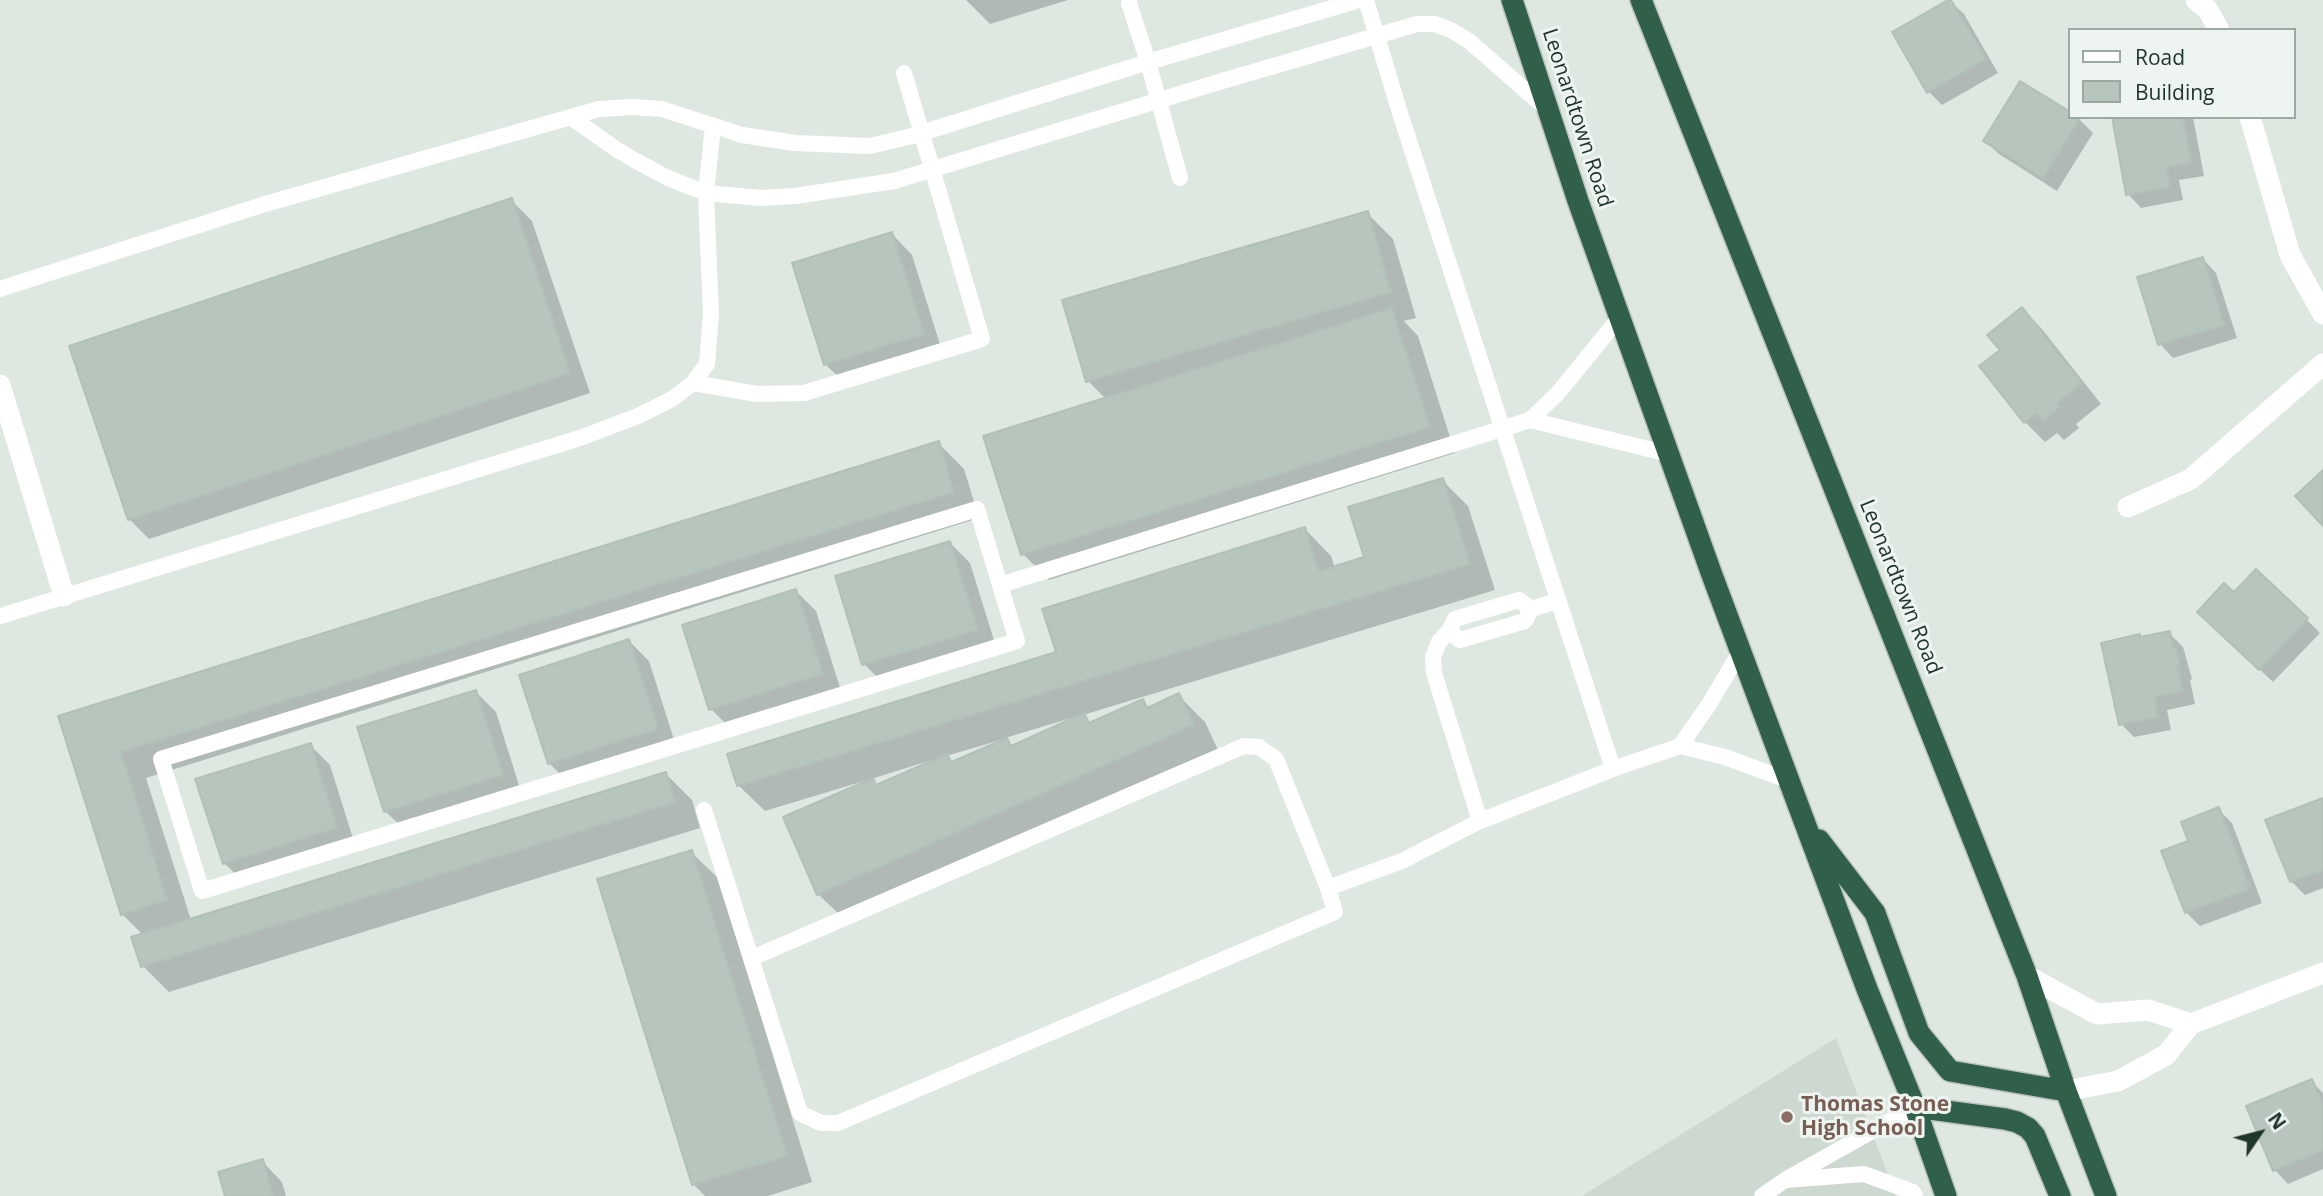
<!DOCTYPE html>
<html>
<head>
<meta charset="utf-8">
<style>
  body { margin:0 }
  #map { position:relative; width:2323px; height:1196px; overflow:hidden; background:#dee8e1; font-family:"Open Sans",sans-serif }
  canvas { display:block }
  .legend { position:absolute; left:2068px; top:28px; width:228px; height:91px; box-sizing:border-box; background:#eef5f0; border:2px solid #9ca9a1; margin:0; padding:9px 12px; list-style:none; font-size:21px; color:#21362b }
  .legend li { display:flex; align-items:center; gap:14px; height:35px }
  .legend b { width:35px; border:2px solid #9ca9a1 }
  .north { position:absolute; left:2225px; top:1098px; width:70px; height:70px; -webkit-text-stroke:5px #eef5f0; paint-order:stroke; rotate:55deg; font-size:19px; font-weight:700; line-height:28px; text-align:center; color:#21362b }
  .north::after { content:''; display:block; margin:auto; width:24px; height:32px; background:#21362b; clip-path:polygon(50% 0,100% 100%,50% 72%,0 100%) }
</style>
</head>
<body>
<div id="map">
<canvas width="2323" height="1196"></canvas>
<ul class="legend">
<li><b style="height:9px;background:#fff"></b>Road</li>
<li><b style="height:19px;background:#b7c5bc"></b>Building</li>
</ul>
<div class="north">N</div>
</div>
<script>
const ctx = document.querySelector('canvas').getContext('2d');
ctx.lineJoin = 'round';
function paint(path, color) {
  ctx.fillStyle = color;
  ctx.fill(path, 'evenodd');
}
function toPath(rows) {
  const path = new Path2D();
  for (const r of rows) {
    path.moveTo(r[0], r[1]);
    for (let i = 2; i < r.length; i += 2) path.lineTo(r[i], r[i + 1]);
  }
  return path;
}
function strokePath(path, color, width, dash) {
  ctx.strokeStyle = color;
  ctx.lineWidth = width;
  ctx.lineCap = dash ? 'butt' : 'round';
  ctx.setLineDash(dash || []);
  ctx.stroke(path);
}
function write(font, color, halo, rows, align = 'center') {
  ctx.font = font + ' "Open Sans",sans-serif';
  ctx.lineWidth = 6;
  ctx.setLineDash([]);
  ctx.textBaseline = 'middle';
  ctx.strokeStyle = halo;
  ctx.fillStyle = color;
  for (const [text, x, y, turn = 0] of rows) {
    ctx.save();
    ctx.translate(x, y);
    ctx.rotate((+turn || 0) * Math.PI / 180);
    ctx.textAlign = isNaN(turn) ? turn : align;
    if (halo) ctx.strokeText(text, 0, 0);
    ctx.fillText(text, 0, 0);
    ctx.restore();
  }
}
paint(toPath([
  [1836,1038,1896,1196,1582,1196]
]), '#ccd8d0');
paint(toPath([
  [966,0,1068,0,990,24],
  [1950,1,1964,14,1998,73,1942,105,1929,92],
  [2021,83,2069,113,2069,117,2079,119,2093,133,2057,191,1999,154,1985,141],
  [2114,117,2193,117,2204,176,2179,180,2183,200,2141,208,2128,194],
  [511,200,532,221,590,393,149,539,129,519],
  [1367,213,1393,239,1416,318,1404,321,1418,336,1455,453,1049,580,1023,554,1106,399,1088,381],
  [892,234,912,255,943,354,846,384,825,364],
  [2203,259,2216,273,2237,338,2173,358,2160,344],
  [2022,309,2042,329,2101,404,2076,424,2079,428,2064,440,2057,433,2045,442,2025,422,1982,367,2002,351],
  [938,443,964,469,979,518,146,778,191,920,666,774,692,800,700,828,169,992,143,966,143,935,122,914,60,717],
  [1442,480,1468,506,1495,590,1083,715,1092,724,1142,701,1150,709,1179,696,1205,722,1219,752,845,920,818,894,865,783,864,781,765,811,738,785,1058,653,1305,529,1331,556,1335,568,1366,558],
  [1071,718,1072,721,1013,747,1005,738],
  [1004,739,1005,741,954,763,946,756],
  [932,760,933,763,879,786,871,779],
  [950,543,970,563,997,650,884,684,864,664],
  [796,591,816,611,842,694,731,729,711,709],
  [2234,594,2306,619,2320,633,2273,682,2213,625],
  [2169,633,2183,647,2192,679,2190,680,2195,704,2167,710,2171,730,2134,737,2121,724,2139,636,2142,639],
  [629,641,649,661,677,749,570,784,549,763],
  [476,692,496,712,522,795,406,831,385,811],
  [310,745,330,765,356,848,245,883,224,863],
  [2323,799,2323,888,2305,895,2291,881],
  [2218,809,2232,823,2262,903,2200,926,2186,912,2190,842],
  [691,852,718,878,812,1182,768,1196,705,1196,694,1185,599,880],
  [2311,1081,2323,1093,2323,1169,2288,1184,2275,1170],
  [262,1161,282,1182,286,1196,226,1196]
]), '#0003');
const building = toPath([
  [1948,0,1951,0,1986,59,1927,93,1892,32,1948,0],
  [2020,81,2069,111,2069,117,2080,118,2043,178,1983,141,2020,81],
  [2112,117,2183,117,2191,162,2166,167,2170,187,2126,195,2112,117],
  [512,198,570,373,128,520,69,346,512,198],
  [1368,211,1391,292,1086,382,1062,300,1368,211],
  [892,232,924,334,824,365,792,263,892,232],
  [2203,257,2224,325,2158,345,2137,277,2203,257],
  [2022,307,2082,383,2057,403,2060,407,2043,421,2037,413,2024,423,1979,366,2000,350,1987,335,2022,307],
  [1392,308,1430,427,1021,555,983,436,1392,308],
  [939,441,954,492,121,752,167,900,121,915,58,716,939,441],
  [2323,470,2323,526,2295,496,2323,470],
  [1443,478,1470,564,737,786,727,754,1056,652,1042,609,1305,527,1319,571,1364,557,1348,507,1443,478],
  [950,541,978,630,862,665,835,576,950,541],
  [2256,569,2308,618,2259,670,2197,612,2224,583,2234,592,2256,569],
  [796,589,823,674,709,710,682,625,796,589],
  [2170,631,2173,648,2176,648,2180,666,2177,666,2183,691,2155,697,2158,717,2119,725,2101,643,2140,634,2140,637,2170,631],
  [629,639,658,729,548,764,519,675,629,639],
  [476,690,503,775,384,812,357,727,476,690],
  [1179,693,1194,725,817,895,783,817,873,778,876,785,947,754,951,762,1007,738,1011,746,1084,713,1089,723,1143,699,1147,708,1179,693],
  [311,743,337,828,223,864,195,779,311,743],
  [666,772,675,802,141,967,131,937,666,772],
  [2323,798,2323,870,2290,882,2265,820,2323,798],
  [2219,807,2250,889,2185,913,2161,851,2188,841,2181,822,2219,807],
  [692,850,787,1156,692,1185,597,879,692,850],
  [2312,1079,2323,1106,2323,1150,2273,1171,2246,1106,2312,1079],
  [263,1159,273,1196,225,1196,218,1172,263,1159]
]);
paint(building, '#b7c5bc');
strokePath(building, '#b1c1b7', 2);
const highway = toPath([
  [1512,0,1578,201,1712,575,1867,989,1915,1107,1946,1196],
  [1641,0,2027,976,2066,1091,2106,1196],
  [1819,840,1875,913,1919,1033,1950,1071,2066,1091],
  [1915,1107,2005,1119,2017,1122,2028,1128,2035,1136,2060,1196]
]);
strokePath(highway, '#bcc3bf', 24);
strokePath(toPath([
  [1129,3,1148,62,1180,178],
  [572,118,616,149,636,161,668,178,706,193,761,198,795,196,894,181,1219,82,1417,24,1435,24,1451,30,1469,41,1548,110],
  [0,289,265,204,599,109,633,107,662,109,742,135,795,143,870,146,912,136,1148,62,1359,0],
  [1620,317,1558,393,1530,420,1669,454],
  [693,383,757,394,804,393,982,339,904,73],
  [977,509,1017,641,202,891,161,759,977,509],
  [1000,585,1530,420],
  [0,616,580,438,638,416,672,399,693,383,707,364,711,314,706,193,713,126],
  [1449,631,1460,640,1525,621,1531,609,1557,601],
  [1680,746,1710,703,1741,650],
  [1613,769,1680,746,1725,757,1790,781],
  [704,810,800,1113,821,1123,838,1123,1335,912,1328,888,1402,861,1480,821,1613,769,1399,110,1366,0],
  [1480,821,1434,673,1433,657,1439,642,1449,631,1455,619,1519,600,1531,609],
  [752,958,1244,746,1259,747,1276,759,1328,888],
  [1762,1196,1785,1180],
  [1915,1196,1913,1192,1864,1174,1785,1180,1915,1107]
]), '#fff', 16);
strokePath(toPath([
  [2196,0,2208,10,2219,30],
  [2250,117,2290,255,2323,314],
  [0,385,64,596],
  [2128,507,2191,479,2323,364],
  [2027,976,2097,1014,2148,1010,2191,1024],
  [2066,1091,2118,1081,2166,1055,2191,1024,2323,973]
]), '#fff', 21);
strokePath(highway, '#305f4a', 21);
for (const [x, y, r, color] of [
  [1787,1117,7,"#8d6e63"]
]) {
  const dot = new Path2D();
  dot.arc(x, y, r, 0, 2 * Math.PI);
  ctx.fillStyle = color;
  ctx.fill(dot);
  strokePath(dot, '#eef5f0', 2.5);
}
write('21px', '#21362b', '#eef5f0', [
  ["Leonardtown Road",1577,118,72],
  ["Leonardtown Road",1900,587,68]
]);
write('bold 21px', '#785e54', '#eef5f0', [
  ["Thomas Stone",1801,1105],
  ["High School",1801,1129]
], 'left');
</script>
</body>
</html>
